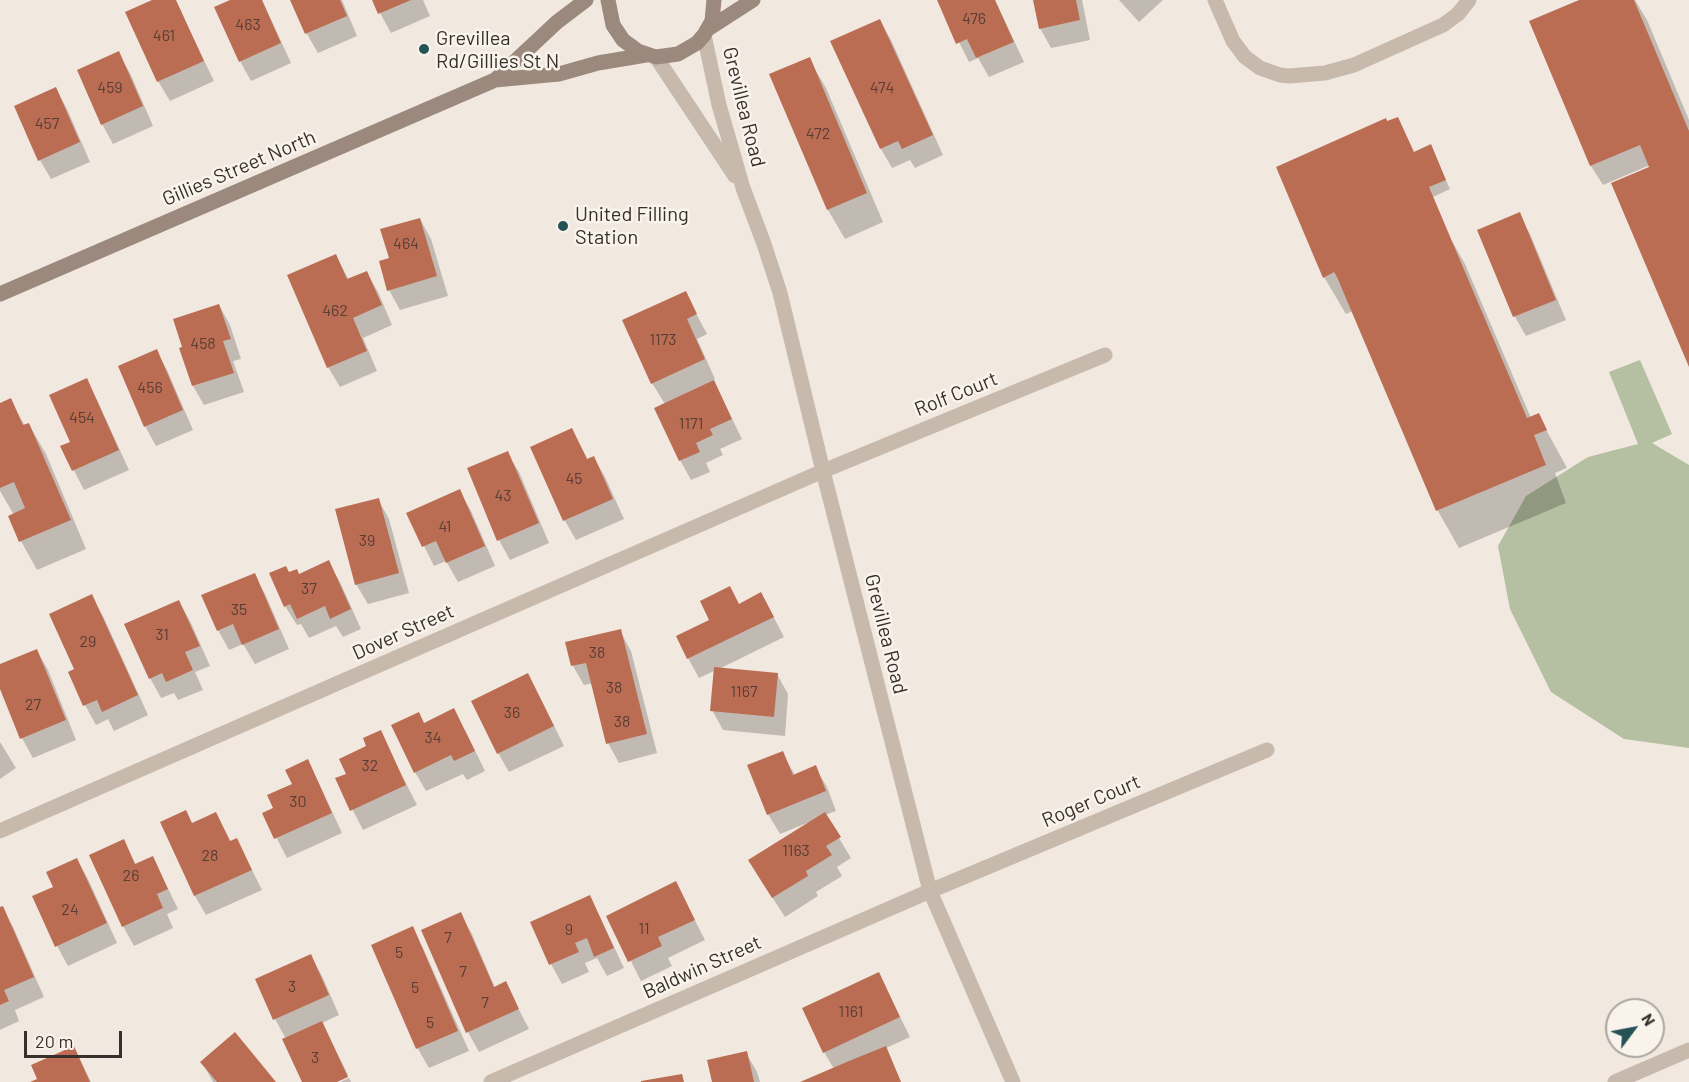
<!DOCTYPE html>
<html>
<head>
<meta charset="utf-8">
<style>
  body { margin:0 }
  #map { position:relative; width:1689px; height:1082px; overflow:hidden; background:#f1e9e0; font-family:Barlow,sans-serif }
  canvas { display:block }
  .north { position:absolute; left:1605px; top:998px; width:60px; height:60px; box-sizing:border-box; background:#f9f3ec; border:2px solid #aba59f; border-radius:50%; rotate:58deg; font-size:16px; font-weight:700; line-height:24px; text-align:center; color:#372f2b }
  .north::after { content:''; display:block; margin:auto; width:21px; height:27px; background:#245255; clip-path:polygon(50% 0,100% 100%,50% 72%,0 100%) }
  .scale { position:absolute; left:24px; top:1031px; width:98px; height:27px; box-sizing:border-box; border:3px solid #372f2b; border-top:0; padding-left:8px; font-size:18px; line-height:21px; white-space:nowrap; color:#372f2b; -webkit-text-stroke:4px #f9f3ec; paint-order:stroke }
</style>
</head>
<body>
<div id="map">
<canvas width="1689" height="1082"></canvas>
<div class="north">N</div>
<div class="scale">20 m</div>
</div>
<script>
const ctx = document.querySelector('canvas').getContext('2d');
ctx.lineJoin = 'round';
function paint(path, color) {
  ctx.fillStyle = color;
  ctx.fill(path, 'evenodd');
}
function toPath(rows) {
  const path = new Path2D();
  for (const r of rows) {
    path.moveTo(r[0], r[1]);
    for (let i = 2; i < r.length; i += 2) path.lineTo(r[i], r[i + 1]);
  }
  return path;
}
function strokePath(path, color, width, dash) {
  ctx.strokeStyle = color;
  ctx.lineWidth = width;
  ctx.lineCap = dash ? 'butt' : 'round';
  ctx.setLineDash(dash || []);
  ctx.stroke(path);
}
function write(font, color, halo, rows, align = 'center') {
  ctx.font = font + ' Barlow,sans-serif';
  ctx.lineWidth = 5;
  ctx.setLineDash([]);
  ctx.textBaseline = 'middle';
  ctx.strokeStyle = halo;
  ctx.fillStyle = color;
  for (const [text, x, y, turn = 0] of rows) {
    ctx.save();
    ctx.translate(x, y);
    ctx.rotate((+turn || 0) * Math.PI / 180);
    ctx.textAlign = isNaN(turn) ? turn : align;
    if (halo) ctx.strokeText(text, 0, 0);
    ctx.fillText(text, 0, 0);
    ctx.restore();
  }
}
paint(toPath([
  [1640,360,1672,434,1652,443,1689,465,1689,748,1624,739,1551,692,1510,609,1498,546,1526,496,1588,457,1638,444,1609,372]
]), '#b5bfa1');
paint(toPath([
  [156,0,175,0,214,81,170,101,158,81],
  [233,0,262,0,291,63,251,81,240,61],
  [292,0,342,0,357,36,318,53,307,34],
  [373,0,423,0,430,16,391,33],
  [938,0,995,0,1024,62,989,77,978,58,969,62],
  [1034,0,1082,0,1090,40,1051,48,1040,28],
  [1119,0,1163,0,1139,22],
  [1583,0,1635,0,1647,20,1689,120,1689,364,1651,168,1650,165,1603,185,1591,166,1531,22],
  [880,21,891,40,943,155,915,168,910,160,892,168,881,149,832,42],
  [118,53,130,73,153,126,113,144,102,124],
  [809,59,826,88,883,222,845,239,828,210,771,75],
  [56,89,67,109,90,162,51,179,40,160],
  [1414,154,1435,156,1450,189,1433,197,1449,236,1465,264,1531,418,1538,415,1567,468,1555,473,1566,503,1459,548,1438,511,1353,311,1346,314,1324,277],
  [1519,214,1530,234,1566,320,1526,336,1515,317,1479,231],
  [420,219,431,239,448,296,400,310,389,290,391,259],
  [336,256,349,280,367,273,378,292,392,325,363,338,377,371,340,387,328,367],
  [685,293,707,334,697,339,715,379,713,380,742,439,720,449,723,455,706,463,710,472,691,480,680,460,665,404,652,383],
  [219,305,230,325,241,359,233,361,244,392,204,405,193,386,181,349],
  [156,351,167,370,193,430,156,446,145,426],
  [86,380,97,400,129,470,84,490,62,447,72,443],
  [10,400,25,426,29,425,46,454,86,549,37,570,21,541,10,517,14,515,0,491,0,405],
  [572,430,588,460,594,458,605,477,624,519,576,540,565,521,532,448],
  [507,453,519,472,549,543,510,560,499,540],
  [459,491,471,511,495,566,458,582,446,561,434,566,408,514],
  [378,499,389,519,409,593,368,604,356,584],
  [328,562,340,582,361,629,343,637,336,626,309,638,301,624,297,625,285,606,290,574,299,576],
  [254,575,265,594,289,649,255,664,243,644,229,650,218,630],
  [91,596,103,616,148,715,114,731,108,719,96,725,85,705,76,670],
  [179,602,190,621,210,666,195,672,203,690,178,700,174,693,161,698,150,678],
  [739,605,772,614,784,637,719,669,777,674,788,694,785,736,723,730,712,710,716,670,699,678,688,658],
  [620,631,631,651,657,753,619,763,608,743,593,683,584,685,573,666],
  [37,651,48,670,76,740,33,758,22,738,0,686,0,666],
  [539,695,564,746,509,772,498,753],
  [424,724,465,730,485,771,467,780,463,774,426,791,415,772],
  [380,732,417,805,363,830,337,779,348,774],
  [0,742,16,768,0,779],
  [782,753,795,775,815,767,827,787,836,811,825,815,851,858,837,867,842,876,816,892,818,896,785,917,761,880,808,824,807,823,780,834,768,814],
  [307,761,318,781,342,833,287,858,264,814,275,809,294,784],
  [216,814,231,842,237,840,262,890,206,915,195,896,162,823,193,824],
  [123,841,136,865,153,858,178,909,167,914,173,928,134,946,123,926],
  [77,860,88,879,117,943,68,966,57,946,55,887],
  [589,897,600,917,624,968,607,976,597,958,585,963,589,972,562,984,551,964],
  [686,903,705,940,668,958,672,966,641,981,608,916],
  [2,908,13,927,44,997,15,1010,19,1021,0,1030,0,909],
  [460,914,472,934,495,988,505,983,529,1029,479,1052,468,1032],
  [412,928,423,948,469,1051,429,1068,418,1049,373,945],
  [311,956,322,976,339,1015,322,1023,348,1075,333,1082,303,1082,286,1039,275,1019],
  [879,974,910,1037,886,1048,901,1082,804,1082,834,1069,824,1052],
  [74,1048,91,1082,35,1082],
  [746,1053,757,1072,760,1082,713,1082],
  [202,1062,274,1082,213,1082],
  [349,1078,351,1082,340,1082]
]), '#0003');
paint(toPath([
  [152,0,176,0,204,61,157,82,125,12],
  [230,0,262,0,281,43,239,62,214,7],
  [290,0,340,0,347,16,305,34],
  [372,0,411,0,378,14],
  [937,0,995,0,1014,42,976,58,967,39,956,44],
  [1033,0,1076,0,1080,20,1039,29],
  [1579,0,1634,0,1689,131,1689,367,1611,183,1649,167,1640,145,1590,166,1529,21],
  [880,19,933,135,902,149,898,141,880,149,830,41],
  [119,51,143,106,101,125,77,70],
  [810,57,867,193,827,210,769,74],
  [56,87,80,142,38,161,14,106],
  [1398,117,1414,152,1431,144,1446,180,1429,187,1527,418,1539,413,1547,430,1534,435,1546,465,1436,511,1337,277,1334,272,1323,278,1276,167,1386,118,1387,121],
  [1520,212,1556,300,1513,317,1477,230],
  [420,218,437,276,387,291,379,261,389,258,380,229],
  [336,254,347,279,367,271,382,305,353,318,367,351,327,368,287,275],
  [686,291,697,314,687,319,705,359,651,384,622,320],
  [219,304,231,339,223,341,234,373,192,386,179,348,182,347,173,319],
  [157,349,183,410,144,427,118,366],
  [87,378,119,450,72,471,60,446,70,442,49,395],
  [714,380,732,419,710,429,713,435,696,443,700,452,679,461,654,408],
  [11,398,23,425,29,423,71,520,19,542,8,516,25,508,14,482,0,488,0,403],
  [572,428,587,459,594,456,613,499,563,521,530,447],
  [508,451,539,523,497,541,467,468],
  [460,489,485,546,446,563,436,541,422,547,406,513],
  [379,498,399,573,355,585,335,509],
  [329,560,351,609,330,619,325,606,297,619,290,604,284,607,269,573,286,566,289,572,297,569,299,574],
  [255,573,279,629,242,645,233,624,217,631,201,595],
  [730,586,739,604,761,592,774,617,687,659,676,636,709,620,700,601],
  [92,594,138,695,102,712,97,700,83,706,68,672,74,669,49,614],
  [179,600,200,646,185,652,193,670,166,682,162,673,149,679,124,624],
  [621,629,647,734,606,744,586,663,571,666,565,642],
  [37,649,66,720,20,739,0,689,0,664],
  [714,667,778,673,774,717,710,711],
  [528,673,554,726,497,754,471,701],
  [454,708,475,751,454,761,451,755,414,773,391,725,419,712,424,723],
  [381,730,406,785,350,811,335,778,346,774,339,759,366,746,363,738],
  [783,751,793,775,816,765,826,791,767,815,747,765],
  [308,759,332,813,274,839,262,813,273,808,267,795,292,784,285,770],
  [186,810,192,823,216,812,230,841,237,838,252,870,194,896,160,822],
  [825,812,841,837,826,846,832,855,806,871,808,876,772,898,748,860],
  [124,839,135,864,153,856,168,889,157,894,163,908,122,927,89,855],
  [77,858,107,923,55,947,32,896,53,887,46,872],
  [676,881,695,920,658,937,662,946,628,962,606,916],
  [590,895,614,948,594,957,587,938,575,943,579,952,549,965,530,922],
  [3,906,34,977,4,990,9,1001,0,1005,0,907],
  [461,912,494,987,506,981,519,1009,466,1033,421,930],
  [413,926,458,1031,416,1049,371,945],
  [311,954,329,995,273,1020,255,979],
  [879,972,900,1017,823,1053,802,1008],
  [322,1021,348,1077,337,1082,302,1082,282,1039],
  [235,1032,276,1082,217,1082,200,1062],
  [74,1046,90,1082,30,1082,37,1079,31,1065],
  [886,1046,901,1082,800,1082,849,1061],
  [747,1051,754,1082,712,1082,707,1060],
  [682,1074,684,1082,641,1082,641,1081]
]), '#bb6d54');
strokePath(toPath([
  [1215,0,1233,41,1245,57,1260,68,1280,75,1289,76,1325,73,1354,65,1443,25,1458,14,1469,0]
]), '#c8b9ad', 15);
strokePath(toPath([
  [0,831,823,471,1105,355],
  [491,1082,930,891,1267,750],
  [1615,1082,1689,1050]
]), '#c8b9ad', 15);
strokePath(toPath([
  [704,35,719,105,743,188,764,244,780,293,823,471,930,891,1013,1082],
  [656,57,735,176]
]), '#c8b9ad', 15);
strokePath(toPath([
  [608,0,613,25,623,40,638,51,656,57,678,54,697,43,704,35,712,21,714,0],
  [708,29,753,0],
  [495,80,557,22,586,0],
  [0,294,495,80,559,74,598,63,646,55]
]), '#9c897e', 15);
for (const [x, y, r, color] of [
  [424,49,6,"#245255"],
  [563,226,6,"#245255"]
]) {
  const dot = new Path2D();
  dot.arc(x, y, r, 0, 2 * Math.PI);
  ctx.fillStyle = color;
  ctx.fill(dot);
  strokePath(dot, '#f9f3ec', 2);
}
write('16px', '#583e35', null, [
  ["476",974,19],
  ["463",248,25],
  ["461",164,36],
  ["459",110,88],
  ["474",882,88],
  ["457",47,124],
  ["472",818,134],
  ["464",406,244],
  ["462",335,311],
  ["1173",663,340],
  ["458",203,344],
  ["456",150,388],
  ["454",82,418],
  ["1171",691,424],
  ["45",574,479],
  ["43",503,496],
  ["41",445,527],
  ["39",367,541],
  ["37",309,589],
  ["35",239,610],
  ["31",162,635],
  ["29",88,642],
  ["38",597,653],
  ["38",614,688],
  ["1167",744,692],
  ["27",33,705],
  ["36",512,713],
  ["38",622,722],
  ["34",433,738],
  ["32",370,766],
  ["30",298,802],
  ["1163",796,851],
  ["28",210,856],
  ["26",131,876],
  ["24",70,910],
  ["11",644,929],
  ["9",569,930],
  ["7",448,938],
  ["5",399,953],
  ["7",463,972],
  ["3",292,987],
  ["5",415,988],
  ["7",485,1003],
  ["1161",851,1012],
  ["5",430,1023],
  ["3",315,1058]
]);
write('20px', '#372f2b', '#f9f3ec', [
  ["Grevillea",436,38],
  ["Rd/Gillies St N",436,61],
  ["United Filling",575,214],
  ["Station",575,237]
], 'left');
write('20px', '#372f2b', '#f9f3ec', [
  ["Grevillea Road",744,107,76],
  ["Gillies Street North",239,168,-23],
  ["Rolf Court",956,394,-22],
  ["Dover Street",403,632,-24],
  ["Grevillea Road",886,634,76],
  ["Roger Court",1091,801,-23],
  ["Baldwin Street",702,967,-24]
]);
</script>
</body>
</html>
